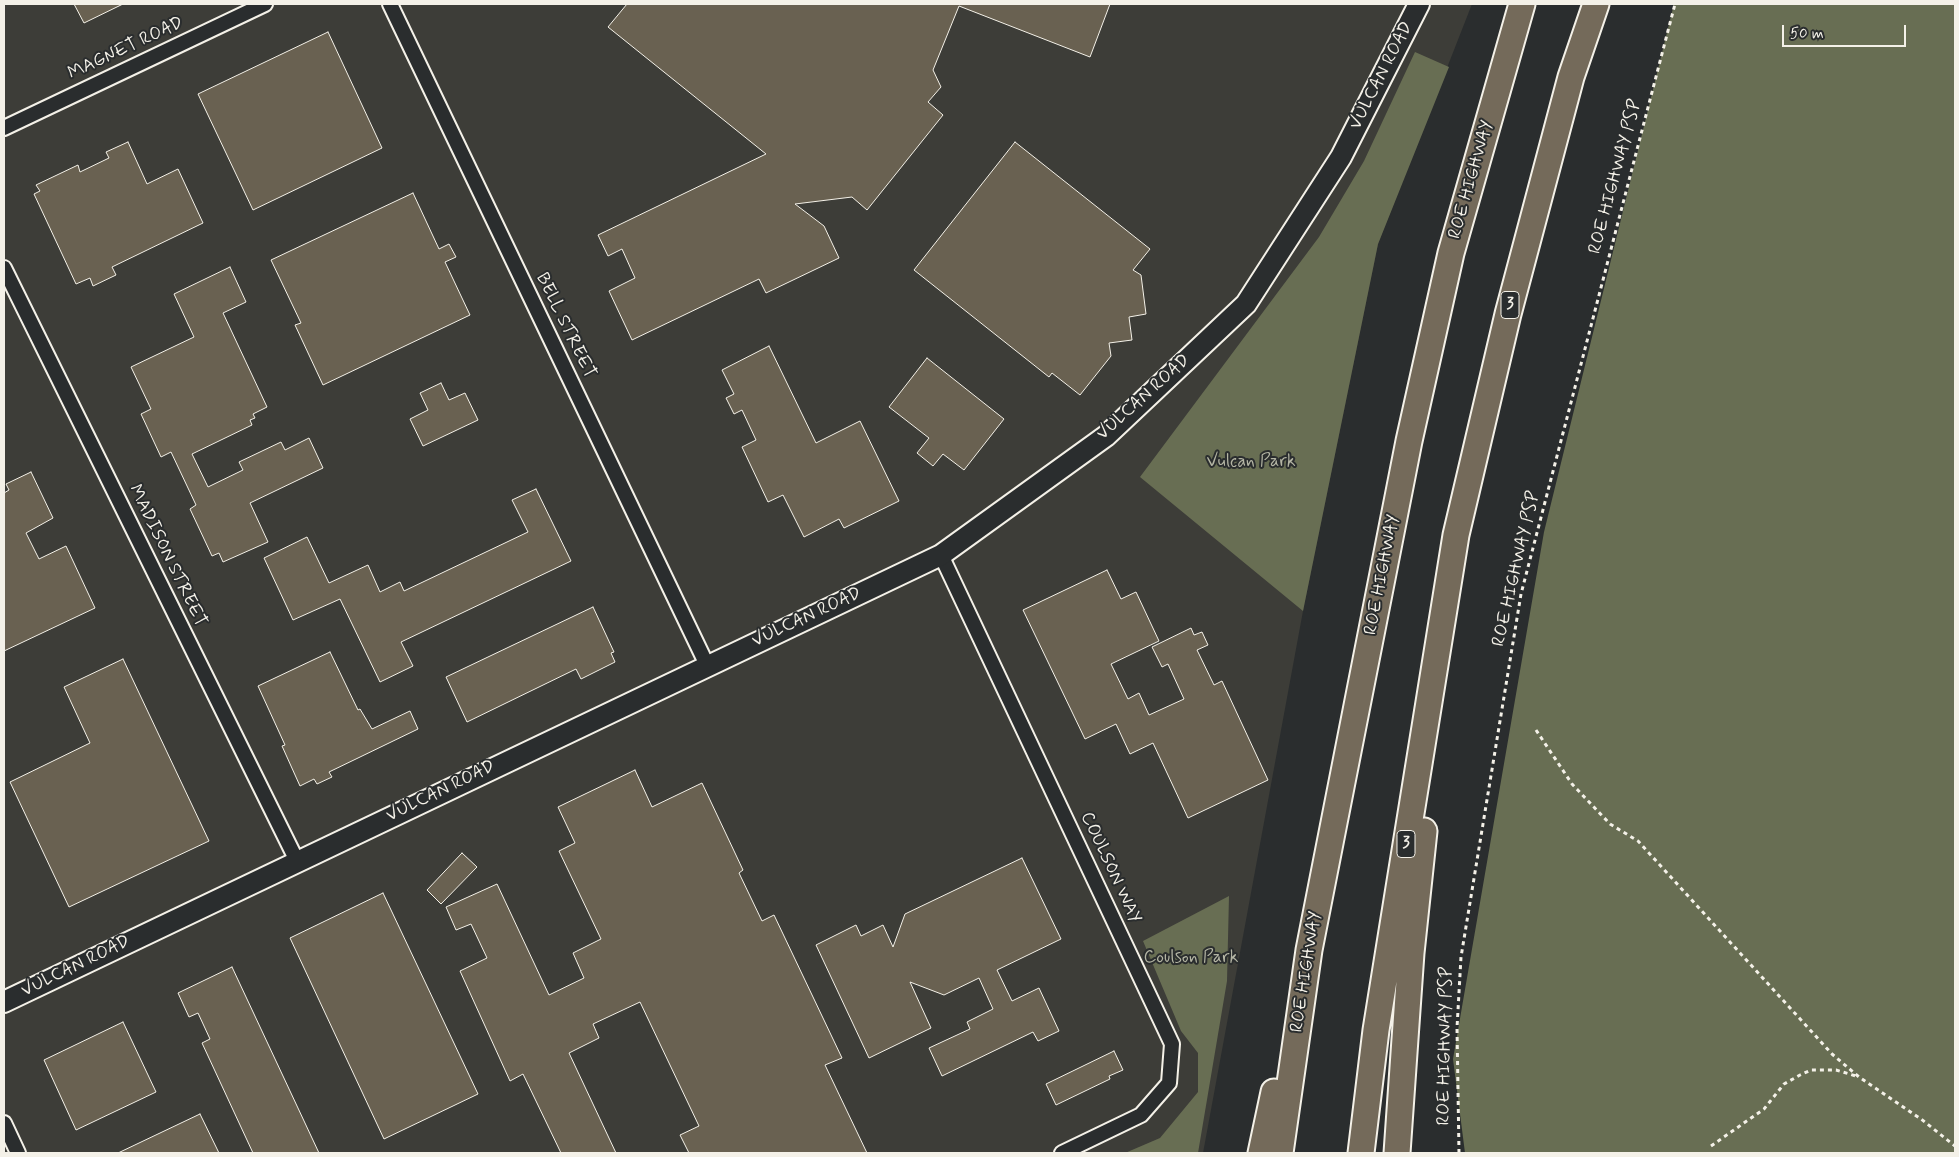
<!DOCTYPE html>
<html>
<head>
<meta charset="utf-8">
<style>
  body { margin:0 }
  #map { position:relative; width:1959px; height:1157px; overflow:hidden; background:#2a2d2e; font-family:Mynerve,sans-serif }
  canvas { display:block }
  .frame { position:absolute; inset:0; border:5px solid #f4f1e8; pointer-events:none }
  .scale { position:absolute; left:1782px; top:25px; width:124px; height:22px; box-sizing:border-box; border:2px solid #f4f1e8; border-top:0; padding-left:6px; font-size:15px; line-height:18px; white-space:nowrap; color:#f4f1e8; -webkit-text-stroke:4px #2a2d2e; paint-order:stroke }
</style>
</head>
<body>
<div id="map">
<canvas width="1959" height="1157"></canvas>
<div class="frame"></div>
<div class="scale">50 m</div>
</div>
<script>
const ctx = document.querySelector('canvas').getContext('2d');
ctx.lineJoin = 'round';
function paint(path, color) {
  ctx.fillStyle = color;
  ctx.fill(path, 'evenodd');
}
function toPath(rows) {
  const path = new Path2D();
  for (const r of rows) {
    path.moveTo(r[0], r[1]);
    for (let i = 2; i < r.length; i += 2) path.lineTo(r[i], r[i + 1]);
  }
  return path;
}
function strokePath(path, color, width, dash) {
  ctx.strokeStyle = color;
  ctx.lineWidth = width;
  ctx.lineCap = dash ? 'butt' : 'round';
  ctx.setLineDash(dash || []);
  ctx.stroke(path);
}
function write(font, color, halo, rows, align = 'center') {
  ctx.font = font + ' Mynerve,sans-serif';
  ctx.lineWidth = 4;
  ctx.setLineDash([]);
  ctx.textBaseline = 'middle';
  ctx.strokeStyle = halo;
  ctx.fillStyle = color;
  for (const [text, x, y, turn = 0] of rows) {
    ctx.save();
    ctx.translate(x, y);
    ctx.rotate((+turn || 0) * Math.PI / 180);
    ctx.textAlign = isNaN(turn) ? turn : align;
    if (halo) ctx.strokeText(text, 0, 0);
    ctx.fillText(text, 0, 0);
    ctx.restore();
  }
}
paint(toPath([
  [4,4,1472,4,1378,244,1303,611,1203,1153,4,1153]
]), '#3d3d38');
paint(toPath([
  [1674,4,1955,4,1955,1153,1465,1153,1453,1059,1544,532],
  [1415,52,1449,67,1378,244,1303,611,1140,477,1319,237,1364,161],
  [1229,896,1227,981,1198,1153,1125,1153,1160,1138,1198,1092,1198,1053,1181,1031,1143,941]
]), '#686e53');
const building = toPath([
  [74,4,123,4,84,23,74,4],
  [627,4,1110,4,1090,57,959,6,933,70,941,87,928,102,943,115,867,210,852,197,795,204,824,226,839,258,766,293,759,279,632,340,609,291,635,278,622,249,608,256,598,235,766,154,608,27,627,4],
  [328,32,382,148,253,210,198,94,328,32],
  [128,142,147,184,178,169,203,223,112,267,116,275,93,286,90,278,76,284,34,194,40,191,36,185,78,165,80,172,109,158,106,152,128,142],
  [1015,142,1150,249,1133,270,1141,275,1146,314,1129,317,1132,340,1109,343,1111,356,1080,395,1052,373,1049,377,914,270,1015,142],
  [413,193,439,249,449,244,456,257,445,262,470,315,323,385,295,325,301,323,271,260,413,193],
  [230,267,246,302,223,313,267,407,253,414,255,418,250,420,252,425,192,454,208,487,243,470,239,462,281,442,285,450,309,438,323,468,250,503,268,542,223,562,219,553,212,556,190,509,196,505,171,452,161,457,141,414,151,409,131,367,194,337,174,294,230,267],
  [769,346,816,443,860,421,899,501,844,528,839,519,804,537,783,495,768,502,742,447,756,440,742,410,734,414,726,398,734,394,722,370,769,346],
  [927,358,1004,419,964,470,943,454,933,466,917,453,929,438,889,407,927,358],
  [441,383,449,400,465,393,478,420,423,446,410,419,428,410,420,393,441,383],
  [31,472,53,518,26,533,39,559,66,546,95,608,4,651,4,493,9,490,6,484,31,472],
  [536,489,571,561,401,642,413,666,380,682,340,599,293,620,264,558,307,537,329,583,368,565,380,592,400,582,404,591,528,532,512,500,536,489],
  [1107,570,1121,599,1136,592,1159,641,1111,664,1128,699,1139,693,1149,715,1184,699,1168,664,1162,667,1152,647,1191,628,1194,635,1202,632,1208,645,1197,650,1214,685,1222,681,1268,780,1188,818,1153,743,1130,754,1116,724,1085,739,1023,610,1107,570],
  [593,607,614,652,611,653,615,662,581,679,576,669,467,722,446,677,593,607],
  [330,652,358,710,360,709,372,729,410,711,418,729,329,772,332,777,317,784,314,779,300,786,282,746,285,745,258,686,330,652],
  [123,659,209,841,69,907,10,782,90,743,64,687,123,659],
  [635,770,652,807,702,783,743,870,739,873,762,921,774,915,842,1058,825,1065,867,1153,689,1153,680,1135,699,1126,640,1002,593,1024,599,1038,569,1053,616,1153,561,1153,523,1074,510,1081,460,971,487,958,471,924,456,930,446,907,497,884,549,995,584,978,573,953,601,939,559,851,575,843,558,807,635,770],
  [462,853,477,867,441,904,427,890,462,853],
  [1022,858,1061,939,997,970,1012,1001,1039,988,1059,1031,1038,1041,1033,1032,942,1076,929,1048,970,1029,967,1022,993,1009,979,978,944,995,910,982,931,1028,869,1058,816,945,856,925,861,936,883,925,893,947,905,914,1022,858],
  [383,893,478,1094,384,1139,290,938,383,893],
  [232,967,319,1153,253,1153,202,1043,210,1039,198,1013,189,1017,178,993,232,967],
  [123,1022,156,1092,76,1130,44,1060,123,1022],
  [1114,1051,1123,1070,1109,1076,1110,1079,1056,1105,1046,1084,1114,1051],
  [200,1114,219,1153,118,1153,200,1114]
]);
paint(building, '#696151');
strokePath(building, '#f4f1e8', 1);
const street = toPath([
  [390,4,707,665],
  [4,128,265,4],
  [4,268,297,861],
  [941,555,1172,1044,1169,1083,1141,1115,1062,1153],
  [4,1123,18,1153]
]);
const secondary = toPath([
  [4,1002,941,555,1106,436,1246,304,1341,157,1419,4]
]);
const highway = toPath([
  [1261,1153,1274,1092],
  [1280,1153,1309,950,1409,441,1451,253,1522,4],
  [1361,1153,1376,1030,1456,535,1508,314,1571,77,1596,4],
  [1397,1153,1411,953,1424,831]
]);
strokePath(street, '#f4f1e8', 18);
strokePath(secondary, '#f4f1e8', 24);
strokePath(highway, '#f4f1e8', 29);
strokePath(toPath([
  [1536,730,1572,784,1610,824,1638,841,1832,1054,1859,1077,1921,1119,1955,1146],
  [1711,1146,1764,1109,1784,1084,1800,1075,1811,1070,1836,1070,1856,1076],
  [1459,1153,1457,1028,1461,957,1521,594,1675,4]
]), '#f4f1e8', 3, [4, 4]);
strokePath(street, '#2a2d2e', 14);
strokePath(secondary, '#2a2d2e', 20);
strokePath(highway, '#746a5a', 25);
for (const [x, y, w] of [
  [1510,305,18],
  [1406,844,18]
]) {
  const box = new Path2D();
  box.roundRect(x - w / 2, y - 13.5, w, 27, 4);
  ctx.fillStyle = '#2a2d2e';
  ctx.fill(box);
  strokePath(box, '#f4f1e8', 1);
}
write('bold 16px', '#f4f1e8', null, [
  ["3",1510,305],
  ["3",1406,844]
]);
write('18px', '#f4f1e8', '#2a2d2e', [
  ["MAGNET ROAD",126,49,-25],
  ["VULCAN ROAD",1382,76,-63],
  ["ROE HIGHWAY PSP",1616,177,-75],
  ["ROE HIGHWAY",1472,180,-74],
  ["BELL STREET",565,326,64],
  ["VULCAN ROAD",1144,398,-42],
  ["MADISON STREET",167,556,64],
  ["ROE HIGHWAY PSP",1517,569,-77],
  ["ROE HIGHWAY",1383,575,-79],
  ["VULCAN ROAD",807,618,-25],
  ["VULCAN ROAD",441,792,-26],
  ["COULSON WAY",1110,868,65],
  ["VULCAN ROAD",76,967,-26],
  ["ROE HIGHWAY",1307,972,-81],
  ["ROE HIGHWAY PSP",1446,1046,-89]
]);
write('18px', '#b5b6a5', '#2a2d2e', [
  ["Vulcan Park",1251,462],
  ["Coulson Park",1191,958]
]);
</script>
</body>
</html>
